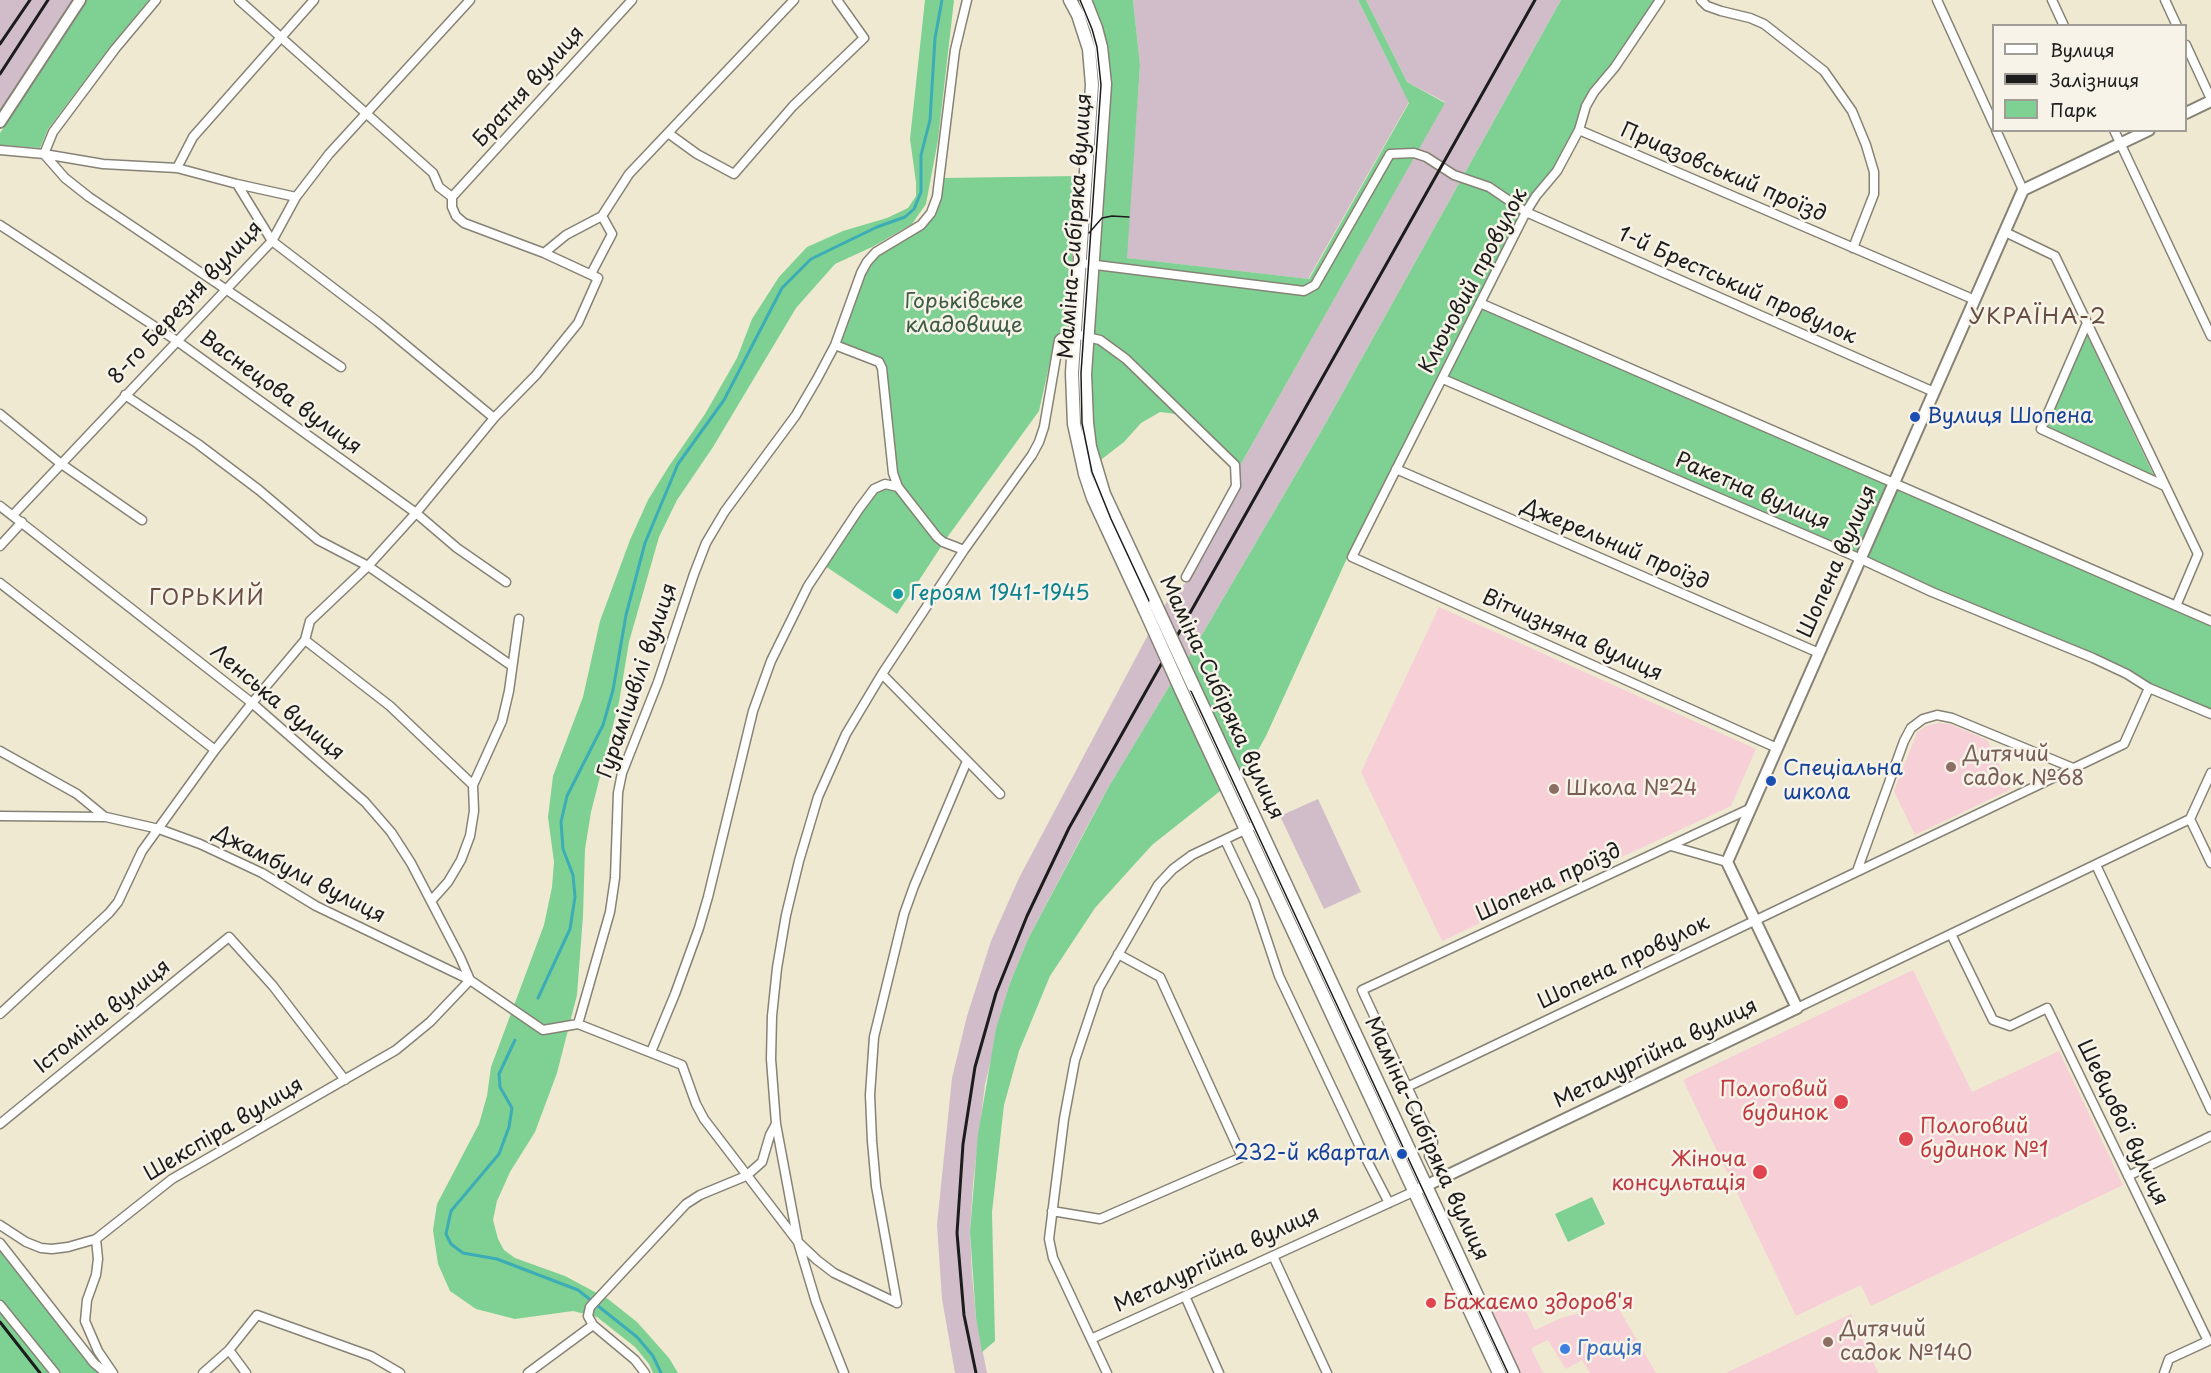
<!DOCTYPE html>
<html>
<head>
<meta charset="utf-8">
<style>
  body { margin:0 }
  #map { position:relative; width:2211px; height:1373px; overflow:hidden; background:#efe9d1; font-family:"Playpen Sans",sans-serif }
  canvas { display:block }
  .legend { position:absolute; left:1992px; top:24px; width:195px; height:108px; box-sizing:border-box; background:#f7f3e8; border:2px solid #9f9d96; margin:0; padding:8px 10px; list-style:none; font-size:18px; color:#1c1c1c }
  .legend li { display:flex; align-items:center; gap:12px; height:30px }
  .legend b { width:30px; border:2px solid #9f9d96 }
</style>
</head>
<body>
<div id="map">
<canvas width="2211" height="1373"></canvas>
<ul class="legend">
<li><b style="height:8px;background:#fff"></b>Вулиця</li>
<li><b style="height:8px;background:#1c1c1c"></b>Залізниця</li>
<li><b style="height:16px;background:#7ed192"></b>Парк</li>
</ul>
</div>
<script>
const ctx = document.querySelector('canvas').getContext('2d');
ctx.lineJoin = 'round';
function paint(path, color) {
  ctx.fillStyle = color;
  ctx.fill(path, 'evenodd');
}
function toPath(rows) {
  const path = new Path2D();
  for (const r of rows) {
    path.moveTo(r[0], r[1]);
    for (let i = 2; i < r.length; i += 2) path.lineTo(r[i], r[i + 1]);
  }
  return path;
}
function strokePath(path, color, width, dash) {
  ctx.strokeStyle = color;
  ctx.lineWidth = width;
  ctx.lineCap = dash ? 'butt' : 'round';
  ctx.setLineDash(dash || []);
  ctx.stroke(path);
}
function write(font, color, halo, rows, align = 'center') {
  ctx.font = font + ' "Playpen Sans",sans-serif';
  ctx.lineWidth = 5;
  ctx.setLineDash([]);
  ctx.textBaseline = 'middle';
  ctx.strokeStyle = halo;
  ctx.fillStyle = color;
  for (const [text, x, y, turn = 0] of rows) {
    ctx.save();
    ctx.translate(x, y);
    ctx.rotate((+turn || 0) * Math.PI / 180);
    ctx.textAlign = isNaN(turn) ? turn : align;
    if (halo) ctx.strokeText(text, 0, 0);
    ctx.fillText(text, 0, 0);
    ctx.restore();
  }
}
paint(toPath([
  [1439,607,1756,749,1731,806,1442,941,1361,772],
  [1938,723,1950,724,1987,740,2011,789,1915,835,1894,791,1917,733,1926,726],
  [1913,970,1972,1092,2059,1051,2123,1185,1871,1306,1861,1285,1796,1316,1683,1080],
  [1516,1296,1521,1301,1535,1330,1564,1317,1616,1304,1656,1373,1590,1373,1582,1360,1566,1369,1548,1340,1531,1348,1543,1373,1516,1373,1487,1309],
  [1851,1314,1878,1373,1726,1373,1796,1340]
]), '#f6cfd7');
paint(toPath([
  [0,0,73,0,0,112],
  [1133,0,1358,0,1409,102,1308,279,1126,258,1140,65],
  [1366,0,1561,0,1323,428,1186,662,1162,610,1171,594,1185,584,1239,488,1238,469,1445,102,1407,82],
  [1150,631,1173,680,1108,788,1081,838,1028,939,1010,983,985,1084,973,1184,970,1232,972,1274,976,1318,987,1373,955,1373,942,1299,937,1225,952,1078,967,1016,991,941,1019,878],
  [1318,799,1361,892,1324,909,1280,816]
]), '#d1bdc9');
paint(toPath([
  [87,0,149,0,111,46,48,129,40,148,0,145,0,133],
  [925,0,954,0,938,140,926,204,912,224,872,247,835,264,796,308,713,447,677,500,659,537,629,642,619,702,591,812,585,849,583,916,577,995,557,1073,535,1132,510,1172,497,1201,493,1220,498,1239,504,1250,515,1258,565,1276,608,1299,637,1322,669,1358,678,1373,653,1373,649,1364,635,1347,597,1317,573,1311,515,1319,476,1309,450,1291,438,1264,433,1230,437,1204,479,1124,487,1096,491,1067,544,925,552,887,554,862,548,817,553,776,583,697,600,621,630,540,648,500,669,466,705,414,737,358,752,319,779,277,807,247,843,231,887,218,908,208,916,196,916,182,910,139],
  [1089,0,1133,0,1140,65,1127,258,1309,279,1409,103,1358,0,1366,0,1407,82,1445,103,1238,469,1220,458,1176,414,1160,412,1141,423,1124,442,1098,462,1088,398,1109,85],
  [1561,0,1655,0,1612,65,1583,104,1575,129,1554,169,1475,305,2211,626,2211,711,1923,584,1858,553,1441,374,1348,556,1266,736,1253,759,1239,777,1186,662,1323,428],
  [1078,176,1067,336,1053,348,1039,411,946,539,897,614,825,566,877,492,886,487,897,490,897,472,882,360,839,342,864,275,878,255,923,228,942,178],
  [2087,335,2154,476,2047,427],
  [1173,680,1224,788,1152,845,1095,908,1050,976,1019,1051,1004,1105,992,1212,995,1341,982,1352,976,1318,970,1232,978,1134,996,1029,1010,983,1028,939,1108,788],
  [1592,1197,1605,1224,1568,1242,1555,1214],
  [0,1251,90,1366,99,1373,0,1373]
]), '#7ed192');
strokePath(toPath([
  [538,998,570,929,575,897,573,875,563,849,561,822,567,796,603,725,613,690,626,615,645,543,678,464,724,400,782,288,811,259,877,227,905,217,914,209,921,192,921,155,930,120,935,38,942,0],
  [515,1040,499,1074,500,1087,512,1108,509,1127,499,1154,451,1211,446,1234,451,1244,463,1253,497,1259,578,1290,637,1337,653,1356,661,1373]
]), '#3cacb7', 3);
const minor = toPath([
  [156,0,115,49,53,132,44,154,65,178,89,197,341,367],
  [239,0,433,173,439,187,452,197],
  [1660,0,1615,67,1594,92,1586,106,1579,130,1557,171,1536,196,1526,212,1352,557,1777,748],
  [1701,0,1707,6,1721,11,1750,18,1764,24,1824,71,1852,111,1866,145,1874,172,1874,194,1853,248],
  [1937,0,1994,125],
  [2052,0,2064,26],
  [2165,0,2177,26],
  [2186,45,2211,99],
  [1579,130,1975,300],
  [1996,130,2023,190],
  [2114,130,2211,336],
  [668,133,697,154,734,174,793,106,864,38,837,0],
  [0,150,44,154,103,164,177,168,237,184,296,197],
  [177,168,193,137,314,0],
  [237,184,272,241,378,322,494,418],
  [452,197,632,0],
  [0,225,177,341,416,513,457,548,506,582],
  [2005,232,2055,256,2198,554,2176,606],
  [544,253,566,235,602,216,629,174,794,0],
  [1080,263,1304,291,1315,285,1390,154,1414,153,1426,157,1454,175,1489,187,1526,212,1934,392],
  [591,274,612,234,602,216],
  [1480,303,2211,621],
  [2087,323,2041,429,2165,486],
  [835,345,879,362,882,368,893,473,898,487,937,537,943,542,964,550],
  [1443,379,1861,559,1932,592,2093,658,2127,674,2149,688,2211,714],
  [125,395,198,444,259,490,318,540,368,566,512,666],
  [0,414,60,463,142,520],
  [1396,469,1819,653],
  [0,506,252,703,365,802,391,832,411,863,460,957,470,980],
  [13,515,272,241,296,197,329,154,470,0],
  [0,546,22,522],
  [0,583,215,750],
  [305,640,390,706,473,785],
  [882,674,1000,794],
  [0,751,77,794,105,817],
  [0,816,106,817,159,829,200,844,262,873,316,906,470,980,543,1030,578,1024],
  [2190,819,2211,863],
  [1225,840,1254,901,1279,976,1359,1145,1389,1203],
  [1671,846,1727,862],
  [2096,865,2211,1110],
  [1857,871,1904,741,1911,728,1923,719,1937,715,1952,718,2073,768],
  [431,901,448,882,461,860,470,836,474,811,473,785,502,721,509,691,519,619],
  [1951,934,1993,1020,2010,1026,2047,1008,2208,1341,2169,1359,2164,1373],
  [1797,1008,2190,819,2211,773],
  [0,1014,109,913,118,902,142,851,215,750,252,703,305,640,310,621,368,566,416,513,494,418,536,375,578,323,598,278,544,253,464,223,456,216,452,207,452,197],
  [578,1024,610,912,615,878,618,793,622,773,658,682,694,574,706,543,725,511,796,415,817,379,835,345,861,273,867,262,876,252,921,225,931,213,937,197,955,50,967,0],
  [578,1024,682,1065,696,1104,704,1119,798,1242,817,1260,834,1273,897,1303],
  [651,1052,675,994,699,928,708,897,753,711,771,661,808,586,859,509,874,489,885,484,898,487],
  [1407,1087,2124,744,2149,688],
  [0,1124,229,937,273,986,345,1080],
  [2128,1176,2211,1136],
  [1440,1179,1429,1156,1433,1142,1362,990,1751,808],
  [1052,1211,1100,1219,1242,1157,1160,977,1118,954],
  [0,1225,26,1242,41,1248,52,1249,68,1247,96,1239,172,1179,396,1050,430,1022,470,980],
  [96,1239,98,1259,96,1275,87,1300,85,1321,98,1351,113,1373],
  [0,1243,94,1363,106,1373],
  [1273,1256,1327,1373],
  [1185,1296,1219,1373],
  [897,1303,876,1186,872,1141,870,1095,874,1037,904,914,914,886,967,761],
  [0,1305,55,1373],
  [1091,1339,1415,1191],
  [229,1350,246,1373],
  [203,1373,229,1350,257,1315,371,1356,400,1373],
  [528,1373,593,1325],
  [645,1373,635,1360,593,1325,588,1316,590,1307,686,1204,700,1195,746,1176,762,1162,770,1135,776,1124],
  [844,1373,816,1302,798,1242,776,1124,771,1059,772,1016,777,968,786,915,799,861,818,797,846,734,882,674,964,550,1032,455,1039,442,1044,427,1059,340,1061,338,1075,334,1100,340,1126,359,1235,465,1236,486,1186,577],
  [1107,1373,1053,1258,1049,1239,1064,1119,1075,1060,1099,988,1158,885,1173,869,1192,855,1251,827]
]);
const tertiary = toPath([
  [2186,113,2211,101],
  [0,122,80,0],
  [1415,1191,1797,1008,1727,862,2023,190,2149,130]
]);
const secondary = toPath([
  [1070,0,1078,15,1089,49,1092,85,1072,373,1074,424,1085,474,1093,498,1144,608],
  [1085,0,1096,28,1101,47,1105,84,1085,374,1087,423,1090,447,1104,494,1155,603],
  [1193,685,1513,1373],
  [1181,690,1499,1373]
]);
strokePath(minor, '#868276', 11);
strokePath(tertiary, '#868276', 14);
strokePath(secondary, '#868276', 15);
strokePath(minor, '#fff', 8);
strokePath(tertiary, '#fff', 10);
strokePath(secondary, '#fff', 12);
strokePath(toPath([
  [1080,0,1092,29,1097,47,1101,85,1081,373,1082,423,1092,472,1111,519,1508,1373],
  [1089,233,1102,218,1112,216,1129,217]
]), '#1c1c1c', 1.5);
strokePath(toPath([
  [0,44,30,0],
  [0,74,48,0],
  [0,1322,40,1373],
  [976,1373,964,1315,957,1233,963,1144,975,1067,996,993,1027,916,1069,828,1535,0]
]), '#1c1c1c', 3);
const secondaryBridge = toPath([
  [1155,603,1193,685],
  [1144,608,1181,690]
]);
strokePath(secondaryBridge, '#868276', 15, []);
strokePath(secondaryBridge, '#fff', 12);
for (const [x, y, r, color] of [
  [1915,417,6,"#1a4fb4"],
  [898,594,6,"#0f9aa8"],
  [1951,767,6,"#8d6e63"],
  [1771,781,6,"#1a4fb4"],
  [1554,789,6,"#8d6e63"],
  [1841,1102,8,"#e0444e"],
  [1906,1139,8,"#e0444e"],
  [1402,1154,6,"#1a4fb4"],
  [1760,1172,8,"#e0444e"],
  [1431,1303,6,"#e0444e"],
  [1828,1342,6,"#8d6e63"],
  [1565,1349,6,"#3f7fe0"]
]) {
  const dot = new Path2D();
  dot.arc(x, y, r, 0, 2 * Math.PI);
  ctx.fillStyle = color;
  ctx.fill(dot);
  strokePath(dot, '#f7f3e8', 2);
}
write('21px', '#1c1c1c', '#f7f3e8', [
  ["Братня вулиця",529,87,-48],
  ["Приазовський проїзд",1723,173,23],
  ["Маміна-Сибіряка вулиця",1076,226,-86],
  ["Ключовий провулок",1474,281,-62],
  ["1-й Брестський провулок",1737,286,24],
  ["8-го Березня вулиця",186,303,-47],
  ["Васнецова вулиця",280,393,36],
  ["Ракетна вулиця",1752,492,23],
  ["Джерельний проїзд",1615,545,23],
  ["Шопена вулиця",1838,562,-66],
  ["Вітчизняна вулиця",1572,636,24],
  ["Гурамішвілі вулиця",638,681,-71],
  ["Маміна-Сибіряка вулиця",1221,698,65],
  ["Ленська вулиця",277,703,40],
  ["Джамбули вулиця",299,875,27],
  ["Шопена проїзд",1549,883,-25],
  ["Шопена провулок",1624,963,-26],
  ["Істоміна вулиця",103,1017,-39],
  ["Металургійна вулиця",1656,1054,-26],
  ["Шевцової вулиця",2122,1123,64],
  ["Шекспіра вулиця",224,1130,-31],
  ["Маміна-Сибіряка вулиця",1426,1139,65],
  ["Металургійна вулиця",1217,1260,-25]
]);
write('21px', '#3e5b45', '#f7f3e8', [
  ["Горьківське",964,302],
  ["кладовище",964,326]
]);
write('21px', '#164399', '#f7f3e8', [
  ["Вулиця Шопена",1927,417],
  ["Спеціальна",1783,769],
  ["школа",1783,793],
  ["232-й квартал",1390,1154,"right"]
], 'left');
write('21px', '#0d838f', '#f7f3e8', [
  ["Героям 1941-1945",910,594]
], 'left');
write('21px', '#785e54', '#f7f3e8', [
  ["Дитячий",1963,755],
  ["садок №68",1963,779],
  ["Школа №24",1566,789],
  ["Дитячий",1840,1330],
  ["садок №140",1840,1354]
], 'left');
write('21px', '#be3a42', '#f7f3e8', [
  ["Пологовий",1828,1090],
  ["будинок",1828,1114],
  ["Пологовий",1920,1127,"left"],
  ["будинок №1",1920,1151,"left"],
  ["Жіноча",1746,1160],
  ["консультація",1746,1184],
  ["Бажаємо здоров'я",1443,1303,"left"]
], 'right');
write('21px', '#366cbe', '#f7f3e8', [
  ["Грація",1577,1349]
], 'left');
ctx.letterSpacing = '1.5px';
write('22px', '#674c40', '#f7f3e8', [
  ["УКРАЇНА-2",2038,318],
  ["ГОРЬКИЙ",207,599]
]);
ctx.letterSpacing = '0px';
</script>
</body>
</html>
